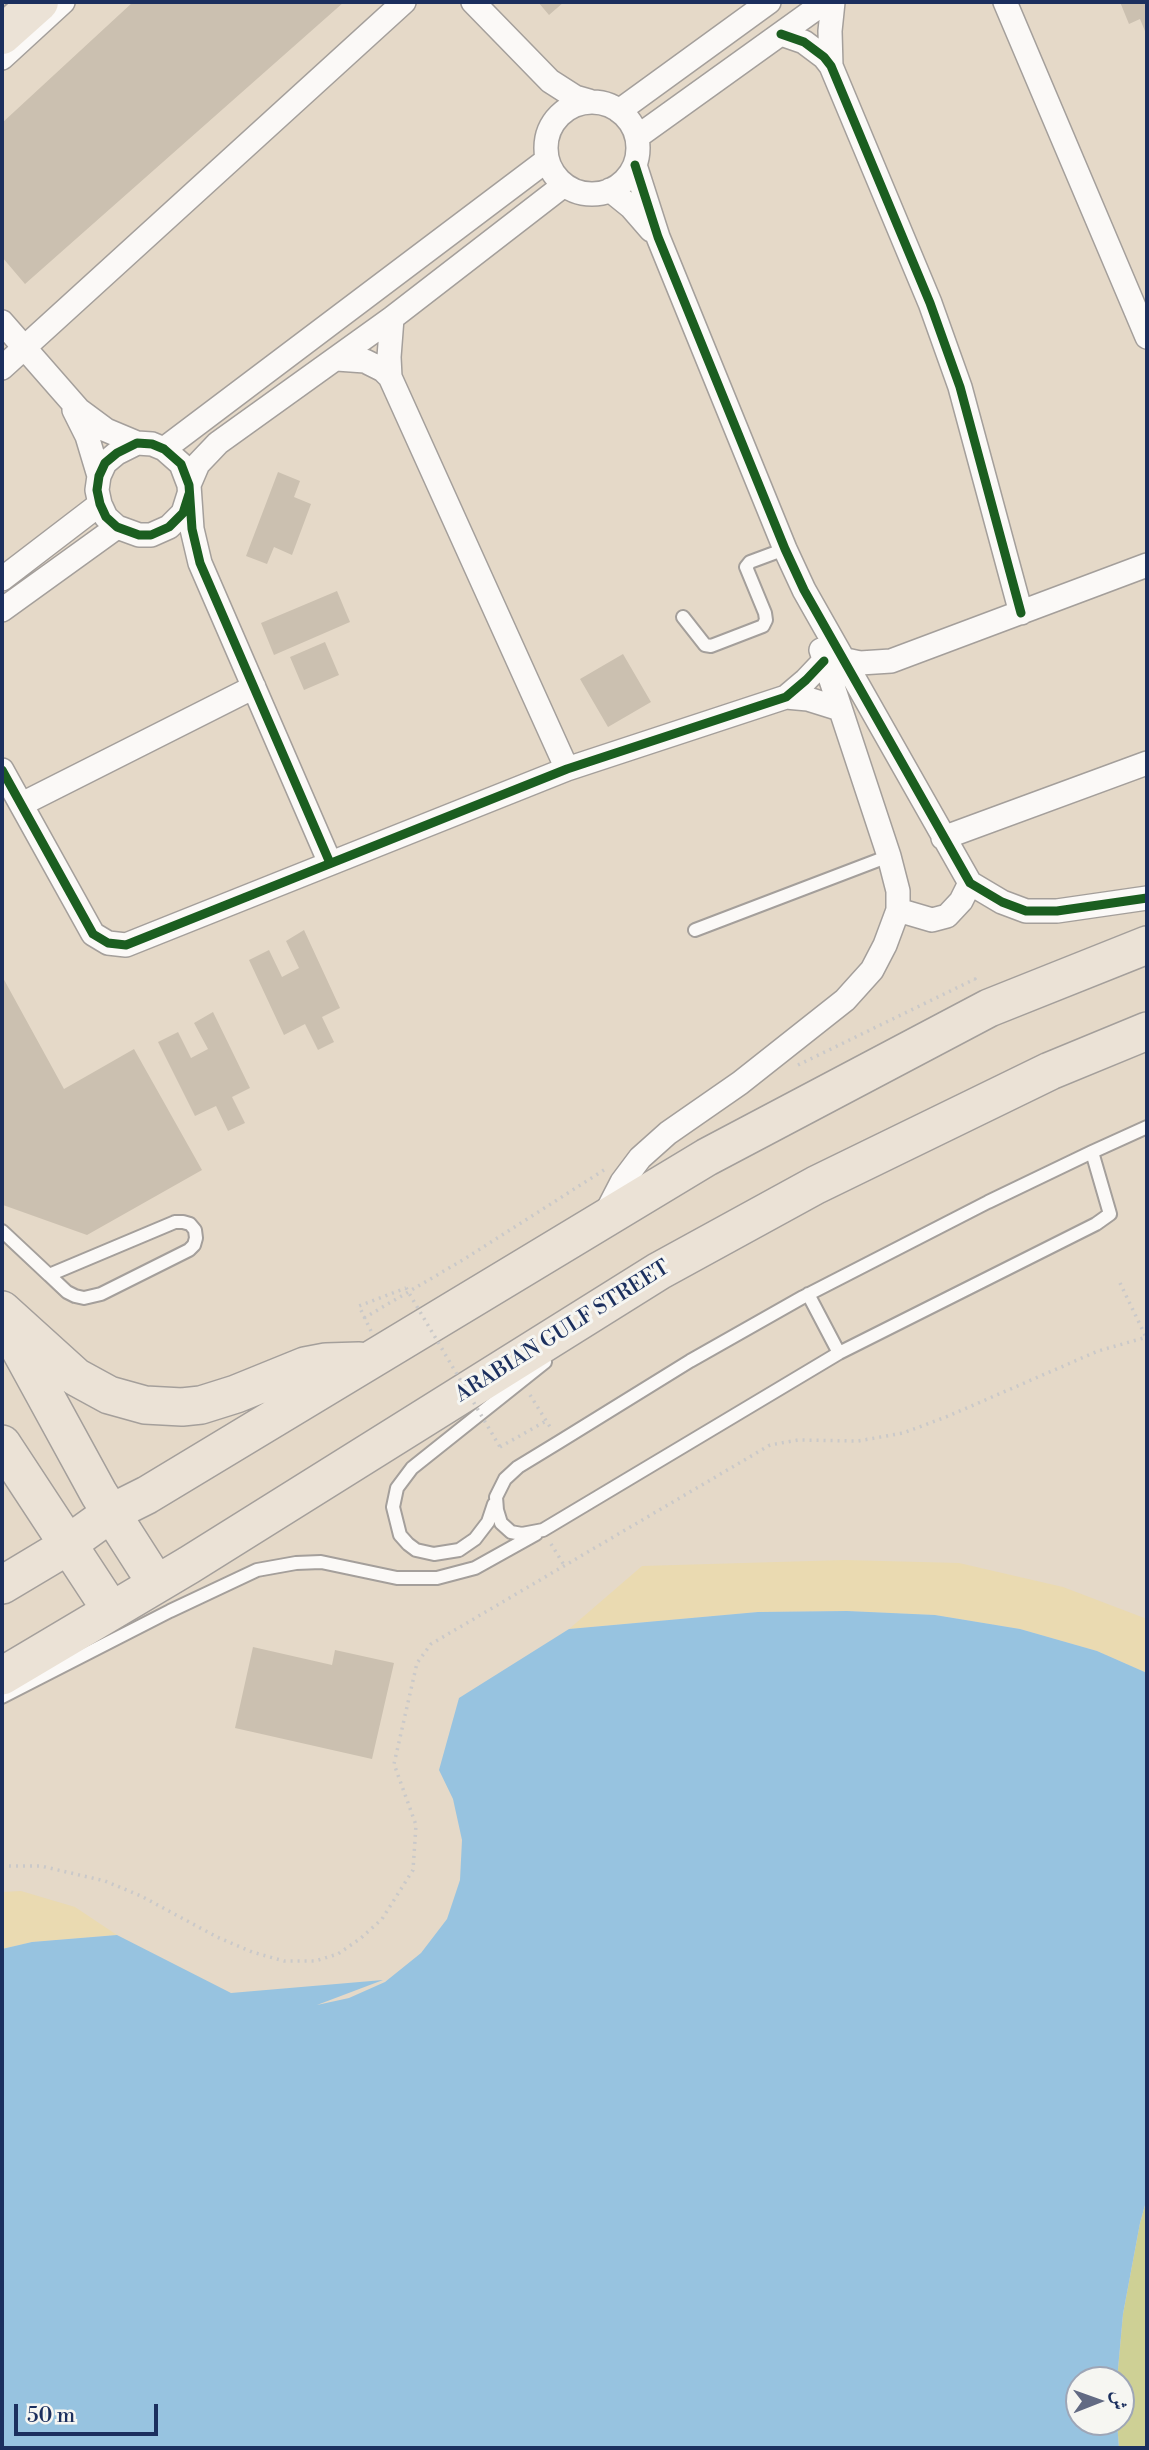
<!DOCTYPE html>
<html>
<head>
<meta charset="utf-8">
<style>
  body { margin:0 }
  #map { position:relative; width:1149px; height:2450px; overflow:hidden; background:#e5d9c8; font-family:"Libre Bodoni",Amiri,serif }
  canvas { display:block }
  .frame { position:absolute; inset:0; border:4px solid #1b2f5e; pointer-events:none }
  .north { position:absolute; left:1065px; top:2366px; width:70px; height:70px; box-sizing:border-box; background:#f6f6f2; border:2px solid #9ea6b7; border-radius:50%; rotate:89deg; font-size:19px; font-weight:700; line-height:28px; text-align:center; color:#1b2f5e }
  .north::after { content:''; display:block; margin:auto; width:24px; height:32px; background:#626a83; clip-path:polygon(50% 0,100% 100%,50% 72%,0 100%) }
  .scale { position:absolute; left:14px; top:2404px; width:144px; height:32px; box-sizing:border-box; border:4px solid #1b2f5e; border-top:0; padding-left:9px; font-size:21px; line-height:24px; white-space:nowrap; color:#1b2f5e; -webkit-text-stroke:5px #f6f6f2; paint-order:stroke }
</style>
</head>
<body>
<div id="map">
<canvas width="1149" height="2450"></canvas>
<div class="frame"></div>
<div class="north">ش</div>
<div class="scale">50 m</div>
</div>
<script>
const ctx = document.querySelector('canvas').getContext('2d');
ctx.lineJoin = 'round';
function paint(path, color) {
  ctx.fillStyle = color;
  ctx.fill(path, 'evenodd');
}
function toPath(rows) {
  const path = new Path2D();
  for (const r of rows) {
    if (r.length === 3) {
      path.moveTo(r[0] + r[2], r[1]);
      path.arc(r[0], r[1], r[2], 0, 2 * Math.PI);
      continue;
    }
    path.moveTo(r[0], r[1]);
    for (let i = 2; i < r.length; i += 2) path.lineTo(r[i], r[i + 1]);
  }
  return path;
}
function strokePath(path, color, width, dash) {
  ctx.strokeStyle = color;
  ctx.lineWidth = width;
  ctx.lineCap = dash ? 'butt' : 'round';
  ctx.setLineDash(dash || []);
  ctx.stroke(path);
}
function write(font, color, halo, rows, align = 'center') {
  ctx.font = font + ' "Libre Bodoni",serif';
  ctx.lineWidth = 6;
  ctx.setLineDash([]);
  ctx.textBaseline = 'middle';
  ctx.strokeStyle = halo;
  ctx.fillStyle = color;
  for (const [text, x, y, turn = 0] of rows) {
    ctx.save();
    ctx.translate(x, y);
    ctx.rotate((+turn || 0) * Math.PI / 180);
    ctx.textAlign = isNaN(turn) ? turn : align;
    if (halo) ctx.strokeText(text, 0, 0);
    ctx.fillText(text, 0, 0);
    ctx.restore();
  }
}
paint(toPath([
  [1147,2198,1147,2448,1119,2448,1117,2422,1121,2422,1121,2380,1117,2380,1123,2314,1140,2223]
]), '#ced095');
paint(toPath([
  [845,1560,959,1563,1063,1587,1147,1619,1147,1673,1097,1651,1020,1629,935,1615,847,1611,758,1612,569,1629,642,1566],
  [21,1891,75,1907,117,1935,32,1942,2,1949,2,1892]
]), '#eadab1');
paint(toPath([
  [847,1611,935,1615,1020,1629,1097,1651,1147,1673,1147,2198,1140,2223,1123,2314,1117,2380,1079,2380,1079,2422,1117,2422,1119,2448,2,2448,2,1949,32,1942,117,1935,231,1993,383,1980,317,2005,349,1998,385,1982,421,1953,447,1919,460,1880,462,1840,453,1799,439,1770,459,1698,569,1629,758,1612]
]), '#97c3e0');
paint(toPath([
  [133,2,344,2,25,284,2,257,2,123],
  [538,2,564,2,549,15],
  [1120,2,1147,2,1147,36,1140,19,1129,24],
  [278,472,300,481,294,497,311,504,292,555,274,547,267,564,246,556],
  [337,591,350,622,274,655,261,623],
  [325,642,339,675,304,690,290,657],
  [623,654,651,702,608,727,580,679],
  [304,930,340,1008,322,1017,334,1042,318,1050,305,1024,284,1035,249,960,269,950,282,977,299,968,286,941],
  [2,976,64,1089,134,1049,202,1170,87,1235,3,1205],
  [213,1012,250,1088,232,1097,245,1123,228,1131,216,1106,195,1116,158,1042,178,1032,191,1058,208,1049,194,1023],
  [253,1647,332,1665,335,1650,394,1663,372,1759,235,1728]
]), '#cbc0b0');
const service = toPath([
  [683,617,705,645,711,646,763,626,766,620,765,613,746,567,750,562,785,549],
  [695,930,889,856],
  [1092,1152,1110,1214,1096,1224,839,1353,543,1530,522,1534,511,1532,501,1523,497,1510,496,1497,505,1479,518,1467,559,1442,690,1361,803,1297,988,1202,1092,1152,1147,1127],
  [175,1222,183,1222,190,1224,195,1230,196,1238,194,1245,189,1250,101,1294,84,1298,75,1296,67,1292,49,1275,175,1222],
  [2,1231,49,1275],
  [808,1294,839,1353],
  [494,1504,488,1522,475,1539,459,1550,434,1554,416,1550,408,1544,400,1535,393,1507,397,1488,412,1468,545,1362],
  [2,1697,170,1611,257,1570,296,1563,321,1562,397,1578,437,1578,475,1568,536,1534]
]);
const minor = toPath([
  [473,2,550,81,575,97,589,101],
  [1005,2,1147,337],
  [781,34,804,42,824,57,831,66,930,303,960,387,1021,613],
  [2,58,63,2],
  [831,66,830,31,833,2],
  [592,148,46],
  [619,111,769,2],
  [637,137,825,2],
  [635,165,658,237,785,549,804,590,970,883,1002,902,1026,911,1057,911,1147,898],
  [610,190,631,207,651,230],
  [392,318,389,357,390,377,567,769],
  [2,322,79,410,106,430,137,443],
  [337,359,365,361,383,370,390,377],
  [2,368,404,2],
  [74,410,87,436,99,476],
  [164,449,547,160],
  [189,485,198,464,218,443,392,318,564,185],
  [189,494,183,513,169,527,151,535,139,535,117,527,106,517,100,504,97,490,99,476,105,463,117,453,137,443,152,444,164,449,181,464,189,485,192,529,200,563,330,863],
  [2,579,100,504],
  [2,610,117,527],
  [846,660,860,663,891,661,1147,565],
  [786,697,808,699,840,709],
  [2,770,93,934,108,943,126,945,567,769,786,697,806,680,824,661],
  [22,804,254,687],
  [943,838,1147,763],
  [898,910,932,920,947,916,961,901,970,883],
  [605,1215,622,1182,640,1158,668,1133,740,1083,845,1000,872,970,885,945,898,910,898,891,889,856,821,650]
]);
const primary = toPath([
  [2,1310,76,1377,109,1395,145,1405,182,1407,201,1405,236,1394,305,1366,326,1362,359,1361],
  [11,1333,99,1494,156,1583],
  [2,1444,111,1610],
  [2,1585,54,1554,111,1513,147,1495,707,1157,989,1008,1147,945],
  [2,1676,189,1565,659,1271,816,1185,1050,1071,1147,1031]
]);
const motorway = toPath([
  [2,35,39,2]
]);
strokePath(service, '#a49f9b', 16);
strokePath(minor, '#a49f9b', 26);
strokePath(primary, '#a49f9b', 40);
strokePath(motorway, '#a49f9b', 42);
strokePath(toPath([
  [798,1065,975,979,977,984],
  [1120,1283,1146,1337],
  [364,1318,466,1258,604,1170],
  [371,1331,359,1306,406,1288],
  [530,1395,552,1430],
  [500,1447,546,1421],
  [551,1544,564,1565],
  [2,1866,41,1866,105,1881,141,1896,217,1937,252,1952,284,1961,315,1961,338,1954,361,1938,382,1919,413,1870,416,1825,394,1764,417,1663,431,1644,770,1445,798,1440,858,1441,903,1433,946,1417,1098,1351,1147,1337]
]), '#cac9c9', 3.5, [2, 5]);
strokePath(service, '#fbf9f7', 12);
strokePath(minor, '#fbf9f7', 23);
strokePath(primary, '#ebe2d6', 37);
strokePath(motorway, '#ebe2d6', 38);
strokePath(toPath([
  [406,1288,500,1447]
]), '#cac9c9', 3.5, [2, 5]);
strokePath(toPath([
  [781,34,804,42,824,57,831,66,930,303,960,387,1021,613],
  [635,165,658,237,785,549,804,590,970,883,1002,902,1026,911,1057,911,1147,898],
  [189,494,183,513,169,527,151,535,139,535,117,527,106,517,100,504,97,490,99,476,105,463,117,453,137,443,152,444,164,449,181,464,189,485,192,529,200,563,330,863],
  [2,770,93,934,108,943,126,945,567,769,786,697,806,680,824,661]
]), '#1b5e20', 9);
write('21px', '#1b2f5e', '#f6f6f2', [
  ["ARABIAN GULF STREET",563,1332,-32]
]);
</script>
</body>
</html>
